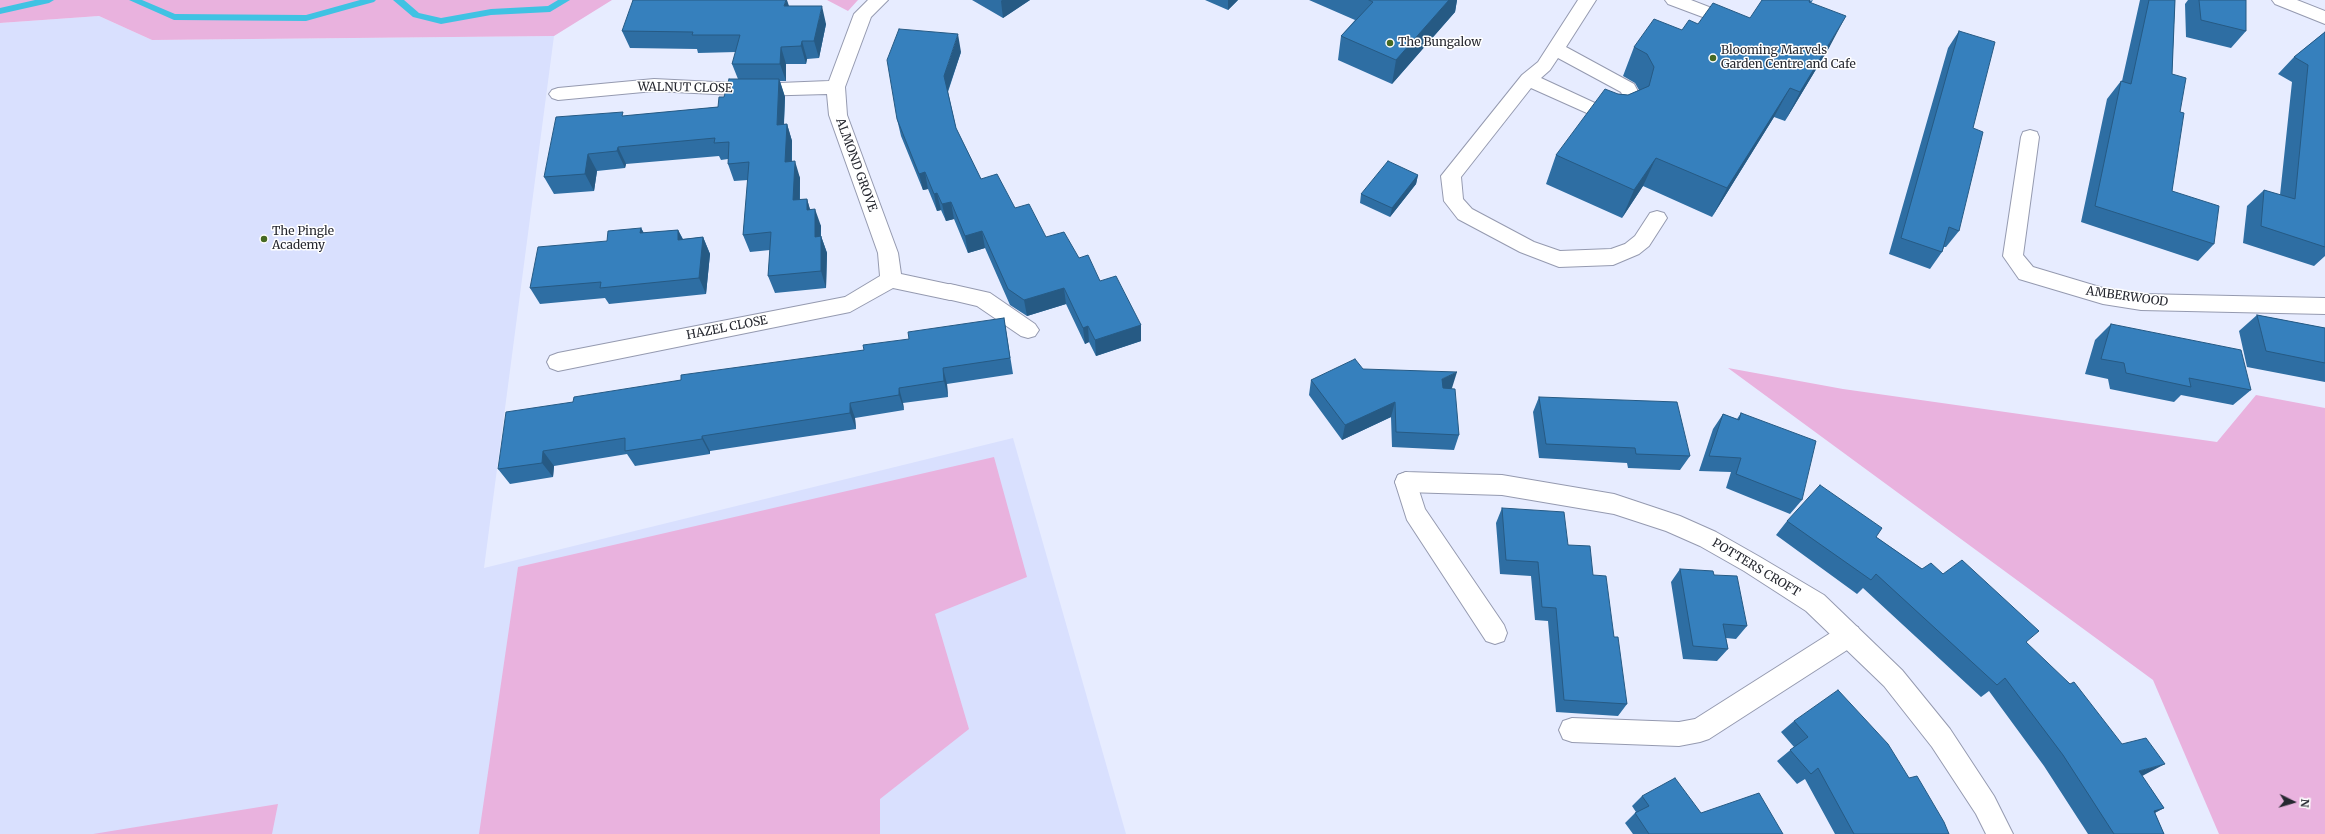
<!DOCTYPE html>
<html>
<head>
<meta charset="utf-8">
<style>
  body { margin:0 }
  #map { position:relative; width:2325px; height:834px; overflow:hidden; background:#e7ecff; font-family:Merriweather,serif }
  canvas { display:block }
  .north { position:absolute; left:2273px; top:782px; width:40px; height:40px; -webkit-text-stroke:3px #fff; paint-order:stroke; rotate:95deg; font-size:11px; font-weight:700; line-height:16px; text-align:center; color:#262830 }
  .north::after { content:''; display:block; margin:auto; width:14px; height:18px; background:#262830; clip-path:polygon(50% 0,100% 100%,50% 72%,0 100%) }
</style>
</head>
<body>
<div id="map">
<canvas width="2325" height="834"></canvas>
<div class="north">N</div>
</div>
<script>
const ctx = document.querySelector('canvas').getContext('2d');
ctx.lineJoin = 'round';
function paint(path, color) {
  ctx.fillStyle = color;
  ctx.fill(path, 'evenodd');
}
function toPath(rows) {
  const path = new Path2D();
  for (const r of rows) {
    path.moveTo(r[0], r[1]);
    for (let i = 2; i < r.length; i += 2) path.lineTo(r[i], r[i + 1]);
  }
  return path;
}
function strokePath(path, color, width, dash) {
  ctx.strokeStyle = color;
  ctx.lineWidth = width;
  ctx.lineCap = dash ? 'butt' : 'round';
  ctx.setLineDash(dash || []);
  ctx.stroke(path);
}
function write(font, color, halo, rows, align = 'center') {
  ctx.font = font + ' Merriweather,serif';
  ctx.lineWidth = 3;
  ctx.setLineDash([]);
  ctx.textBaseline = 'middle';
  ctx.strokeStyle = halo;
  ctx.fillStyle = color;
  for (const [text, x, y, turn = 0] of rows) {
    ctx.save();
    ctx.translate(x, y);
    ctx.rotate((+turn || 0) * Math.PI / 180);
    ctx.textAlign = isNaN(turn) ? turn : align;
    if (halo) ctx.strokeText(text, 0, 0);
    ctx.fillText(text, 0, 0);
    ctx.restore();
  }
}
paint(toPath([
  [99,16,152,40,554,36,484,568,1013,438,1126,834,0,834,0,23]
]), '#d9e0fe');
paint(toPath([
  [0,0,612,0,554,36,152,40,99,16,0,23],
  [827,0,858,0,848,11],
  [1728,368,1843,389,2217,442,2256,395,2325,408,2325,834,2219,834,2153,680],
  [994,457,1027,577,935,614,969,729,880,799,880,834,479,834,518,567],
  [278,804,272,834,93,834]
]), '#e9b2de');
paint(toPath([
  [35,0,54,0,49,3,0,14,0,8,35,0],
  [129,0,142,0,175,14,306,15,360,0,376,0,374,2,306,21,174,20,129,0],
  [393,0,404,0,419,13,441,18,491,9,548,6,558,0,570,0,550,12,491,15,441,24,413,17,393,0]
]), '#40c2e3');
const lane = toPath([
  [1578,0,1596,0,1566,47,1634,84,1641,97,1636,115,1617,123,1607,122,1531,88,1461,177,1463,199,1472,209,1534,242,1560,251,1611,249,1625,244,1635,236,1650,213,1657,211,1664,213,1667,218,1649,246,1639,254,1613,265,1559,267,1520,252,1458,219,1444,201,1441,176,1522,75,1538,62,1578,0],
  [1558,58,1621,92,1623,97,1621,107,1610,110,1541,78,1550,70,1558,58],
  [1665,0,1691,0,1722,12,1725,16,1722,20,1716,22,1668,4,1665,0],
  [950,284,990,293,1035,324,1039,330,1035,336,1028,338,1021,336,977,306,943,298,940,292,943,286,950,284],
  [1406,472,1414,475,1425,509,1504,625,1507,633,1504,641,1495,644,1486,641,1407,520,1395,482,1398,475,1406,472],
  [1849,624,1858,627,1861,635,1858,643,1709,739,1700,742,1679,746,1572,742,1563,739,1559,730,1563,721,1572,718,1679,722,1695,719,1840,627,1849,624]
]);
const street = toPath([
  [868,0,888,0,871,17,845,87,847,115,898,253,901,274,957,286,960,292,957,298,950,300,893,288,850,312,558,371,550,368,547,362,550,356,558,353,845,297,880,276,878,253,829,115,827,94,755,96,654,91,558,100,552,98,549,94,552,90,558,88,654,79,755,84,829,81,854,14,868,0],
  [2272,0,2297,0,2325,11,2325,24,2275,4,2272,0],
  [2030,130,2037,132,2039,137,2023,255,2033,267,2103,288,2141,294,2325,298,2325,314,2141,310,2103,304,2019,279,2003,256,2021,137,2023,132,2030,130],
  [1406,472,1502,475,1614,494,1680,516,1716,532,1760,557,1824,595,1902,670,1950,729,1994,796,2013,834,1986,834,1976,814,1932,747,1884,686,1806,611,1744,571,1700,546,1666,531,1614,514,1502,495,1406,492,1398,489,1395,482,1398,475,1406,472]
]);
strokePath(lane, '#959ab0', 2);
strokePath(street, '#959ab0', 2);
paint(lane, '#fff');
paint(street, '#fff');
paint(toPath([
  [972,0,1030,0,1003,18],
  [1205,0,1238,0,1228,10],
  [1309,0,1457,0,1455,12,1392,84,1338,60,1341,36,1355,20],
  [1813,0,1811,3,1830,46,1785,121,1774,117,1712,217,1643,186,1622,218,1546,184,1556,155,1618,94,1628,95,1639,90,1635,83,1623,76,1634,47,1682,30,1698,24,1750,18],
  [2140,0,2175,0,2172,74,2180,112,2172,191,2214,244,2198,261,2081,222,2107,99,2121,81,2122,81],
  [2188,0,2246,0,2246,31,2231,48,2186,37,2185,4],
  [789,6,826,24,819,58,807,59,806,64,786,64,786,81,780,81,785,97,784,124,787,124,792,141,792,161,800,178,800,200,807,199,810,210,821,226,821,236,827,253,826,288,775,293,768,276,770,250,750,252,743,235,748,180,734,181,728,164,728,159,721,160,719,156,626,164,625,168,597,171,594,191,554,194,544,177,625,116,718,107,724,97,738,79,732,64,736,52,698,53,697,49,630,48,622,31],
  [1959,31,1973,128,1959,231,1946,247,1944,247,1942,252,1930,269,1889,254,1948,48],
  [2325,32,2325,256,2314,266,2243,243,2247,206,2264,190,2280,195,2292,82,2278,74,2294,57],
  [961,52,948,92,956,128,981,179,1015,208,1046,237,1079,258,1141,325,1141,341,1096,356,1089,342,1085,344,1066,304,1027,316,1010,305,985,248,968,253,954,219,946,221,941,210,937,211,928,189,923,190,901,136,897,119],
  [1418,175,1416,184,1390,217,1360,203,1361,194],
  [641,228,644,233,678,230,683,239,703,237,710,254,706,294,609,304,605,298,540,304,530,288],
  [2257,315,2325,328,2325,382,2247,367,2239,331],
  [1004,318,1013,374,947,384,948,397,903,403,904,410,855,418,856,429,710,451,710,454,635,466,627,454,554,466,553,477,510,484,498,469,573,402,681,380,864,350],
  [2111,324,2251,390,2233,405,2181,395,2174,402,2110,389,2108,379,2085,374,2095,340],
  [1363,369,1452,388,1451,389,1459,435,1454,450,1392,447,1391,417,1342,440,1309,395,1311,380],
  [1539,397,1690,456,1680,470,1628,468,1627,463,1539,458,1533,412],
  [1741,413,1802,500,1790,514,1726,488,1731,472,1699,471,1713,429,1723,414,1737,419],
  [1502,508,1568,545,1593,575,1614,637,1627,704,1618,716,1556,712,1548,621,1535,620,1531,576,1500,574,1496,523],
  [1787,521,1876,537,1922,569,1943,574,2026,642,2144,775,2142,776,2164,808,2155,813,2164,834,2088,834,2044,766,1989,691,1981,697,1863,588,1857,594,1776,535],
  [1680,569,1714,575,1747,626,1736,639,1726,638,1728,649,1717,661,1683,659,1671,582],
  [1794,721,1909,778,1949,834,1835,834,1805,779,1797,784,1777,761,1794,747,1781,732],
  [1642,796,1701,813,1783,834,1633,834,1625,823,1636,812,1632,806]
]), '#2e6ea3');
paint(toPath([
  [786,0,787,0,792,15,784,6],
  [1002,0,1030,0,1003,18,1001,1],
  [1228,0,1238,0,1228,10],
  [1449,0,1457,0,1455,12,1392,84,1396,60],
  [822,6,826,24,819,58,814,41],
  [1846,16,1830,46,1785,121,1800,92],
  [958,34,961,52,947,93,944,76],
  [802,41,807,59,806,64,801,46],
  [781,47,786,64,786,81,780,64],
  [779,79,785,97,783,142,777,125],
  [1790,88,1774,117,1712,217,1727,188],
  [787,124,792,141,791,179,785,162],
  [618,147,626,164,625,168,617,151],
  [588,154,597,171,594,191,585,174],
  [1656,158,1643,186,1622,218,1634,190],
  [795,161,800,178,799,217,793,200],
  [925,172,928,189,923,190,919,174],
  [1418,175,1416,184,1390,217,1392,208],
  [937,193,941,210,937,211,934,194],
  [807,199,812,216,807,210],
  [951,202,954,219,946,221,942,204],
  [815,209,821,226,820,253,815,237],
  [641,228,649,244,640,233],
  [678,230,686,246,678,240],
  [982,231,985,248,968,253,965,236],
  [821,236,827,253,826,288,821,271],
  [703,237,710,254,706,294,699,278],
  [1064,288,1066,304,1027,316,1024,300],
  [1141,325,1141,341,1096,356,1095,340],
  [1088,326,1089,342,1085,344,1083,328],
  [943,368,947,384,948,397,944,381],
  [1457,372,1452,388,1437,395,1442,379],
  [899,388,903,403,904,410,899,395],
  [1395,402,1391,417,1342,440,1345,425],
  [850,403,855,418,856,429,850,413],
  [702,436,710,451,710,454,702,439],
  [543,451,554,466,553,477,542,463],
  [2165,764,2144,775,2119,782,2139,771],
  [2164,808,2144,818,2154,811]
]), '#265a84');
const building = toPath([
  [633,0,786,0,784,6,822,6,814,41,802,41,801,46,781,47,780,64,732,64,740,35,692,35,693,32,622,31,633,0],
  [1369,0,1449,0,1396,60,1341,36,1373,2,1369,0],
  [1762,0,1810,0,1809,2,1846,16,1800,92,1790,88,1727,188,1656,158,1634,190,1556,155,1605,89,1618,94,1628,95,1649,86,1654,67,1647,54,1634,47,1654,19,1682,30,1689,20,1698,24,1713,3,1750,18,1762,0],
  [2149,0,2175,0,2172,74,2186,78,2180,112,2184,113,2172,191,2219,206,2214,244,2095,206,2121,81,2131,84,2149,0],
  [2199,0,2246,0,2246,31,2201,20,2199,0],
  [899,29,958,34,944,76,956,128,981,179,997,174,1015,208,1029,204,1046,237,1064,232,1079,258,1088,255,1100,281,1116,276,1141,325,1095,340,1088,326,1083,328,1064,288,1024,300,1008,289,982,231,965,236,951,202,942,204,937,193,934,194,925,172,919,174,897,119,887,60,899,29],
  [1959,31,1995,42,1973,128,1983,132,1959,231,1949,227,1942,252,1901,238,1959,31],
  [2325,32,2325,247,2261,226,2264,190,2295,199,2308,65,2294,57,2325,32],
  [729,79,779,79,777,125,787,124,785,162,795,161,793,200,807,199,807,210,815,209,815,237,821,236,821,271,768,276,771,232,743,235,749,162,728,164,729,142,714,143,715,138,618,147,617,151,588,154,585,174,544,177,556,117,623,112,622,116,718,107,719,97,724,97,729,79],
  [1388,161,1418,175,1392,208,1361,194,1388,161],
  [641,228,640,233,678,230,678,240,703,237,699,278,600,288,601,282,530,288,538,247,607,241,608,231,641,228],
  [2257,315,2325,328,2325,363,2266,351,2257,315],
  [1004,318,1010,358,943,368,944,381,899,388,899,395,850,403,850,413,702,436,702,439,625,451,625,438,543,451,542,463,498,469,506,412,573,402,574,397,681,380,681,375,864,350,863,345,909,339,908,332,1004,318],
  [2111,324,2241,350,2251,390,2189,378,2191,387,2126,373,2124,363,2101,359,2111,324],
  [1355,359,1363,369,1457,372,1442,379,1443,388,1455,389,1459,435,1396,432,1395,402,1345,425,1311,380,1355,359],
  [1539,397,1677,402,1690,456,1636,454,1635,448,1546,444,1539,397],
  [1741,413,1816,441,1802,500,1736,474,1741,458,1709,456,1723,414,1739,420,1741,413],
  [1820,485,1882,528,1876,537,1922,569,1931,563,1943,574,1962,560,2039,631,2026,642,2070,684,2074,682,2122,744,2146,738,2165,764,2139,771,2164,808,2154,811,2164,834,2114,834,2063,755,2005,678,1997,685,1876,574,1871,580,1787,521,1820,485],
  [1502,508,1564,512,1568,545,1590,546,1593,575,1606,576,1614,637,1618,637,1627,704,1564,700,1556,608,1542,607,1538,562,1506,560,1502,508],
  [1680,569,1713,571,1714,575,1737,576,1747,626,1723,624,1728,649,1693,646,1680,569],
  [1838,690,1888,744,1909,778,1917,776,1944,822,1949,834,1854,834,1818,768,1811,774,1790,750,1808,737,1794,721,1838,690],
  [1675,778,1701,813,1759,793,1783,834,1649,834,1635,813,1649,806,1642,796,1675,778]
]);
paint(building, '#3680bd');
strokePath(building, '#265a84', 1);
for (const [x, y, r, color] of [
  [1390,43,4,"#476a23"],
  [1713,58,4,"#476a23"],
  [264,239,4,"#476a23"]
]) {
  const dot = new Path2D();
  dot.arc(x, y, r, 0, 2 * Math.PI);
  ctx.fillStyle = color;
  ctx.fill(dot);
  strokePath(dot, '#fff', 1.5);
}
write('12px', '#262830', '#fff', [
  ["The Bungalow",1398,43],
  ["Blooming Marvels",1721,51],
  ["Garden Centre and Cafe",1721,65],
  ["The Pingle",272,232],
  ["Academy",272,246]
], 'left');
write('12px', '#262830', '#fff', [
  ["WALNUT CLOSE",685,88,1],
  ["ALMOND GROVE",856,165,70],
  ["AMBERWOOD",2127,297,8],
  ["HAZEL CLOSE",727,328,-11],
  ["POTTERS CROFT",1756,568,31]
]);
</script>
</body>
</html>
